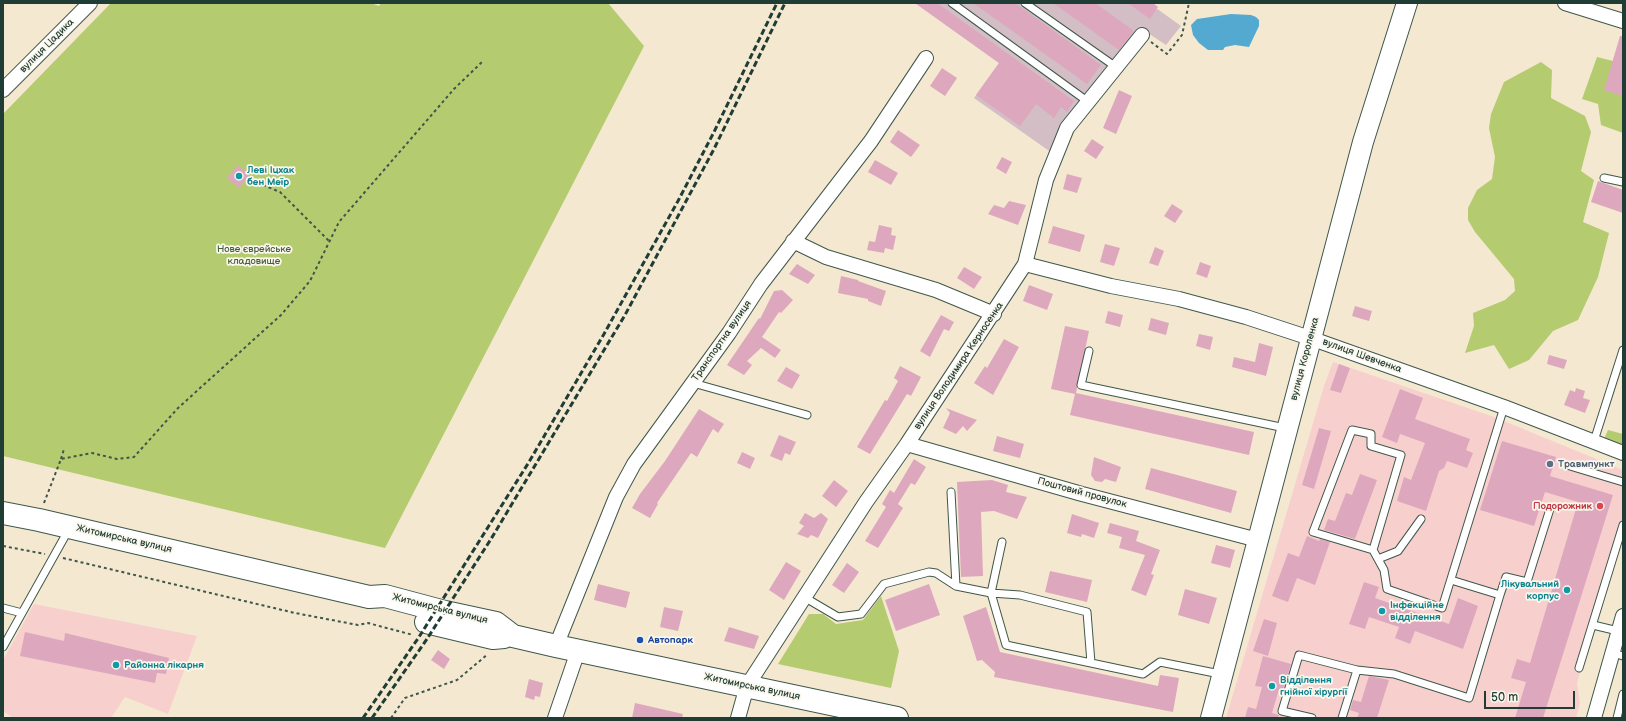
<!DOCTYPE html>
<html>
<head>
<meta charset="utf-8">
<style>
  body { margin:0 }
  #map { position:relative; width:1626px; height:721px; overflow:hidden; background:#f4e8d0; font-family:"Balsamiq Sans",sans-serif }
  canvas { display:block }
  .frame { position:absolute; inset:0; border:4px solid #1f3d34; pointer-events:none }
  .scale { position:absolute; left:1484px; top:691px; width:91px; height:18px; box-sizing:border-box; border:2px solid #1f3d34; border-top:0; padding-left:5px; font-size:12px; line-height:14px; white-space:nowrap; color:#1f3d34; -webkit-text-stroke:3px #fbf7ec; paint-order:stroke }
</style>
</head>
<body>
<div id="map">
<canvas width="1626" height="721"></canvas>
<div class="frame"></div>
<div class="scale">50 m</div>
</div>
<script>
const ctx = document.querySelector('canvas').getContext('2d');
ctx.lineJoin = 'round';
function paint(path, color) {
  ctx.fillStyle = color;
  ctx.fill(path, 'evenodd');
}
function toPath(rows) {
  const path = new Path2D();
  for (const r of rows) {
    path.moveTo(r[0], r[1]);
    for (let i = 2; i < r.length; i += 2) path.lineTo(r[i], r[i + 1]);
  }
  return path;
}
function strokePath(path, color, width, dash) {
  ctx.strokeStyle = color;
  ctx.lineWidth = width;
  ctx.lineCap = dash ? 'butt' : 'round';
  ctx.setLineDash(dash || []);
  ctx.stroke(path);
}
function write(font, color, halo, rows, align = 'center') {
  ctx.font = font + ' "Balsamiq Sans",sans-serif';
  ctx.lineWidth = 3.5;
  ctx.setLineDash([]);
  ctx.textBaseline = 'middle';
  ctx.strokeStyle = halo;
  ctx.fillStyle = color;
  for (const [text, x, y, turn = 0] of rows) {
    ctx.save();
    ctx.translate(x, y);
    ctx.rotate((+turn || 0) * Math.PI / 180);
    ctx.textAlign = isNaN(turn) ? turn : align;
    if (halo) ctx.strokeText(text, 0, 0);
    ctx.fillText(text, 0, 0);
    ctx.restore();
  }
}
paint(toPath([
  [1333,362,1494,417,1623,470,1623,519,1577,683,1580,703,1576,718,1226,718,1324,386],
  [34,604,197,636,168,714,125,697,111,718,13,718,3,711,3,660]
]), '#f7d0ce');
paint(toPath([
  [915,3,1149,3,1181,26,1166,45,1148,33,1052,153,974,98,999,63]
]), '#d2bec4');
paint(toPath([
  [111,3,371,3,379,6,381,3,608,3,644,46,385,548,3,456,3,114],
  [1623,38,1623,133,1601,125,1598,104,1582,99,1597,57,1613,61],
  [1541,62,1552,70,1551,98,1585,116,1591,132,1581,171,1594,180,1583,222,1609,233,1598,277,1578,320,1553,331,1529,360,1509,369,1494,345,1465,353,1474,326,1473,313,1505,300,1515,291,1514,279,1475,232,1468,220,1468,208,1477,190,1492,179,1495,157,1489,128,1491,114,1504,82],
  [1608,430,1623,434,1623,447,1604,439],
  [881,596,899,651,891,688,778,664,809,614,823,614,836,624,863,620]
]), '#b5cb70');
paint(toPath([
  [1231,14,1251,15,1256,17,1259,20,1259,26,1249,47,1235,45,1225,47,1223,50,1208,50,1199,43,1193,35,1191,25,1197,19]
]), '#53a9cf');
paint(toPath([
  [915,3,937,3,1074,101,1067,112,1061,107,1054,118,1036,104,1020,126,976,95,999,63],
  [973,3,1015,3,1101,65,1087,84],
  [1053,3,1095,3,1134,31,1119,50],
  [1128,3,1153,3,1158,7,1150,19],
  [1620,36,1623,36,1623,96,1604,90],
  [942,68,957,78,945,96,930,86],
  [1119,90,1132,96,1116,134,1103,128],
  [898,130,920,145,911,157,890,142],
  [1092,139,1104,147,1096,159,1084,151],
  [1002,157,1012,162,1006,174,996,168],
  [875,160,898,173,891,185,868,172],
  [238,165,250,175,239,188,227,178],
  [1067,174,1082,178,1077,193,1063,189],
  [1598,181,1623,190,1623,213,1591,202],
  [1009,201,1026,205,1018,225,988,214,994,205,1004,208],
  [1172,204,1183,211,1175,223,1164,216],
  [879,225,892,228,891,235,896,236,893,250,885,248,884,253,867,250,869,241,875,242],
  [1053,226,1085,235,1080,252,1048,243],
  [1105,244,1120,248,1114,266,1100,262],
  [1155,247,1164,251,1158,266,1149,263],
  [1200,262,1211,266,1207,278,1196,274],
  [797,264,815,275,808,284,789,274],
  [964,267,982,277,974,289,957,278],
  [841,276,858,280,858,281,886,291,881,306,868,301,868,299,838,293],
  [1029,285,1053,294,1047,310,1023,301],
  [782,290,793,300,781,313,779,312,762,337,781,350,775,358,761,348,747,361,752,365,744,375,727,365,759,318,760,319,774,291],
  [1355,306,1372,311,1369,321,1352,316],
  [1108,311,1123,315,1120,327,1105,323],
  [941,315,954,322,949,331,944,329,930,357,920,351],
  [1151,318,1169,323,1166,335,1148,330],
  [1065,326,1089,331,1076,393,1254,432,1249,455,1070,415,1075,394,1051,389],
  [1199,334,1213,337,1210,350,1196,346],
  [1004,339,1019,347,993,395,974,383,985,366,987,368],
  [1259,343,1273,347,1266,376,1232,367,1234,357,1255,362],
  [1549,355,1567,360,1564,369,1547,364],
  [1339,364,1350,368,1341,393,1330,390],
  [900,366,921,377,911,396,907,394,870,454,857,447,885,400,887,401,898,381,894,378],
  [786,367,800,375,792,389,777,381],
  [1576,388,1585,391,1583,398,1590,400,1585,413,1564,405,1570,390,1575,392],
  [1400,389,1423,398,1415,419,1470,439,1466,450,1473,453,1467,468,1447,461,1444,468,1439,471,1426,511,1397,501,1404,477,1411,480,1425,443,1400,434,1397,443,1382,437],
  [946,408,969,417,977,420,967,431,963,426,956,434,943,428,950,413],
  [699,409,724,424,718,433,713,429,697,457,691,453,657,503,658,504,650,518,632,508,640,494,665,461],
  [1319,428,1331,431,1314,489,1302,485],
  [779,435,796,442,790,455,785,453,782,461,770,456],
  [997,436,1024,444,1020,458,993,451],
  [1502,441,1556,457,1550,476,1613,495,1543,718,1515,718,1526,682,1511,678,1517,659,1530,663,1578,502,1545,492,1534,526,1480,510],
  [742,452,755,458,750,469,737,463],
  [1094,457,1121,467,1116,482,1105,479,1102,482,1095,481,1091,475],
  [914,459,926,467,915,485,911,483,898,504,903,508,878,548,865,541,886,507,882,504,890,490,894,493],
  [1151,468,1237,491,1231,513,1145,489],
  [1360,474,1377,480,1355,539,1324,530,1328,519,1335,521,1346,493,1352,495],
  [834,480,848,491,836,507,822,496],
  [992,480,1008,485,1006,492,1027,497,1017,519,994,511,981,512,983,576,961,577,957,482],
  [805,513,814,518,821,513,828,519,818,538,811,535,808,538,797,534,804,526,799,523],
  [1072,514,1099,523,1094,538,1082,534,1081,537,1067,533],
  [1110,523,1139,531,1136,541,1160,550,1151,574,1154,575,1146,596,1131,590,1145,555,1119,548,1122,537,1107,533],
  [1307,536,1319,541,1320,539,1330,542,1315,585,1297,578,1288,602,1272,596,1288,553,1299,557],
  [1216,545,1235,550,1230,568,1211,563],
  [786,562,801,571,784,600,769,590],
  [847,563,859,572,844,593,832,585],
  [1050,571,1092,580,1087,602,1045,592],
  [1364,582,1379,587,1375,598,1449,624,1458,598,1478,606,1463,649,1415,631,1410,644,1395,638,1399,627,1369,617,1365,629,1349,624],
  [598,584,630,592,626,608,594,600],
  [929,584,940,615,896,631,885,600],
  [1185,589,1217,598,1209,624,1178,615],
  [664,607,683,611,678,631,660,627],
  [986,607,1000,652,1158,686,1160,675,1179,678,1173,712,994,677,995,672,982,660,977,661,963,616],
  [1264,619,1277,623,1268,656,1253,651],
  [729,627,759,636,754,649,724,641],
  [25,632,64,641,65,633,169,658,166,674,157,673,155,683,20,656],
  [438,650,450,659,444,669,431,660],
  [1263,656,1291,664,1283,690,1279,689,1272,713,1279,715,1278,718,1245,718,1248,707,1256,709,1262,687,1255,686],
  [1369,676,1389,680,1377,718,1357,718,1359,713,1350,710,1353,700,1361,702],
  [529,679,543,683,540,697,535,696,534,700,525,697],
  [635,703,683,714,682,718,632,718]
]), '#dda8be');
const lane = toPath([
  [952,3,1087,101],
  [1025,3,1116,67],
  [1604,178,1623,182],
  [1089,351,1081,385,1285,428],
  [693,383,807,415],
  [1594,441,1623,350],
  [1570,466,1623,482],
  [1002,542,991,593,1006,645,1143,674,1160,662,1220,674],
  [1373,550,1401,455,1371,446,1371,434,1352,430,1313,532,1373,550,1384,570,1387,589,1442,608,1504,407],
  [1378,559,1398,551,1421,519],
  [1451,580,1500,595,1506,577,1527,582,1550,509],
  [956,586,991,593,1020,595,1087,612,1091,663],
  [804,597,838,617,861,614,884,584,929,572,936,573,956,586,951,492],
  [3,608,22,613],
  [1593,625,1618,631],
  [3,647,69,529],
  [1613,653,1623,656],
  [1579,668,1623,525],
  [1357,670,1394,674,1469,698,1500,595],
  [1312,718,1282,711,1299,655,1357,670,1342,718],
  [1617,718,1623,694]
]);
const street = toPath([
  [1565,3,1623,21],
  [3,90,90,3],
  [793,241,826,257,936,290,994,314],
  [1025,264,1111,286,1179,299,1246,317,1310,338,1504,407,1623,453],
  [907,444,1082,494,1258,540],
  [556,646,616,497,634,464,729,333,761,284,871,141,926,58],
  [555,718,578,651],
  [738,718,747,686,866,502,907,444,1025,264,1046,180,1067,128,1142,35],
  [1594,718,1623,616]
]);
const secondary = toPath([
  [1211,718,1363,142,1407,3]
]);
const primary = toPath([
  [3,513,39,520,369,597,385,596,445,612,496,623,513,636,556,646,897,718],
  [426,622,493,638,504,637]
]);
strokePath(lane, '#3f574b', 9);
strokePath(street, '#3f574b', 16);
strokePath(secondary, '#3f574b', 22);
strokePath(primary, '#3f574b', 24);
strokePath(toPath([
  [1151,42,1167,54,1182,35,1189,3],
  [263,185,280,192,330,242],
  [61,459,64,449],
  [44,503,61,459,92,453,117,459,134,457,178,408,281,315,310,281,339,222,454,89,482,62],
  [3,546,45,554],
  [63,558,295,613,358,625,368,623,413,635],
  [391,718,405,698,457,680,488,654]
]), '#3f574b', 2, [3, 3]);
strokePath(lane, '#fff', 7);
strokePath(street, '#fff', 14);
strokePath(secondary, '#fff', 20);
strokePath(primary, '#fff', 22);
strokePath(toPath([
  [363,718,419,637,529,462,604,334,678,201,714,132,777,3],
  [372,718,427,639,491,539,625,315,714,149,785,3]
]), '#1f3d34', 3, [6, 3]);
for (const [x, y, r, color] of [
  [239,176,4,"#0f9aa8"],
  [1550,464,4,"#5c6f8a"],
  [1600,506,4,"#e0444e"],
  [1567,590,4,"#0f9aa8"],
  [1382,611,4,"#0f9aa8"],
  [640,640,4,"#1a4fb4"],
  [116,665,4,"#0f9aa8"],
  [1272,686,4,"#0f9aa8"]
]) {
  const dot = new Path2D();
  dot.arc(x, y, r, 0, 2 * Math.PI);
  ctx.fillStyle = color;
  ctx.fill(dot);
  strokePath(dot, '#fbf7ec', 1.5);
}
write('10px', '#1f3d34', '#fbf7ec', [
  ["вулиця Цадика",47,46,-45],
  ["Транспортна вулиця",722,341,-55],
  ["вулиця Шевченка",1362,356,20],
  ["вулиця Короленка",1305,359,-75],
  ["вулиця Володимира Керносенка",959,366,-56],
  ["Поштовий провулок",1082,493,15],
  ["Житомирська вулиця",124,539,13],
  ["Житомирська вулиця",440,609,14],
  ["Житомирська вулиця",752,687,12]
]);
write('bold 10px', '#0d838f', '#fbf7ec', [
  ["Леві Іцхак",247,170],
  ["бен Меїр",247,182],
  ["Лікувальний",1559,584,"right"],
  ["корпус",1559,596,"right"],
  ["Інфекційне",1390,605],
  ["відділення",1390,617],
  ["Районна лікарня",124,665],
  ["Відділення",1280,680],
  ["гнійної хірургії",1280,692]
], 'left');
write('10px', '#446043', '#fbf7ec', [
  ["Нове єврейське",254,249],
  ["кладовище",254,261]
]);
write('bold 10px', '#4e5e75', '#fbf7ec', [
  ["Травмпункт",1558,464]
], 'left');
write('bold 10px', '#be3a42', '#fbf7ec', [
  ["Подорожник",1592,506]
], 'right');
write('bold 10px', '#164399', '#fbf7ec', [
  ["Автопарк",648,640]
], 'left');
</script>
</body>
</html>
